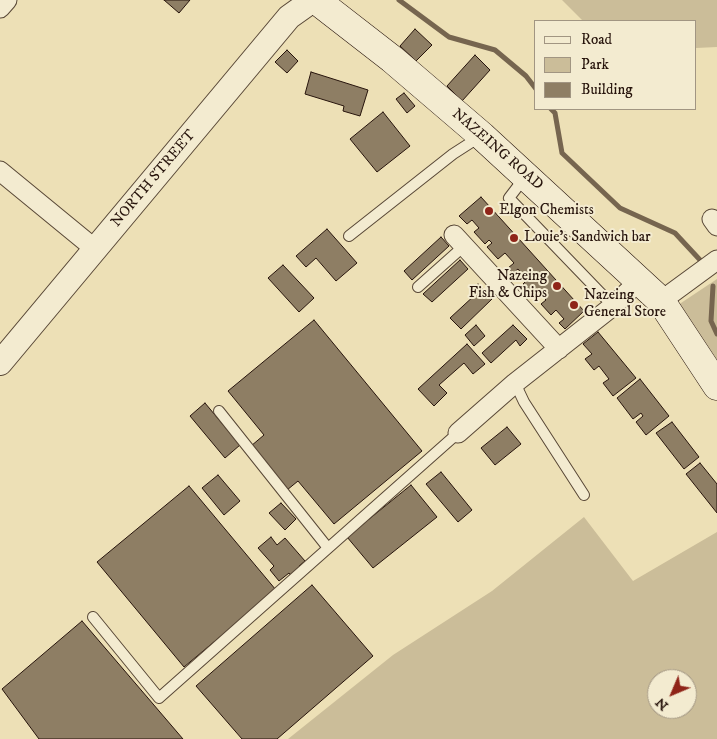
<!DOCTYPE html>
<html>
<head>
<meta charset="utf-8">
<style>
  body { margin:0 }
  #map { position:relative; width:717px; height:739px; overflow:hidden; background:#ede0b6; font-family:"IM FELL DW Pica",serif }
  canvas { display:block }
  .legend { position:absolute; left:534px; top:20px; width:162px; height:90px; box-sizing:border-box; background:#f3ebd0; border:1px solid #a19582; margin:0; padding:6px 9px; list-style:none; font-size:15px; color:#27140c }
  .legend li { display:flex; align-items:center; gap:10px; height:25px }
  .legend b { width:25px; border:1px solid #a19582 }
  .north { position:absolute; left:647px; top:669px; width:50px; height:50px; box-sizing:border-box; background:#f3ebd0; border:1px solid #a19582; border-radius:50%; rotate:225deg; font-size:14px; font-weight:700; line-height:20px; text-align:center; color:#27140c }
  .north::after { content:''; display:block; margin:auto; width:18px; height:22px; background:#8f2418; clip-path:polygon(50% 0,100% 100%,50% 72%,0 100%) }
</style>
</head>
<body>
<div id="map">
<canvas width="717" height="739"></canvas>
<ul class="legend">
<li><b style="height:6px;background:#f3ebd0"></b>Road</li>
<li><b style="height:14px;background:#cbbd99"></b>Park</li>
<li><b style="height:14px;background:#8e7e64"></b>Building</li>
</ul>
<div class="north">N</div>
</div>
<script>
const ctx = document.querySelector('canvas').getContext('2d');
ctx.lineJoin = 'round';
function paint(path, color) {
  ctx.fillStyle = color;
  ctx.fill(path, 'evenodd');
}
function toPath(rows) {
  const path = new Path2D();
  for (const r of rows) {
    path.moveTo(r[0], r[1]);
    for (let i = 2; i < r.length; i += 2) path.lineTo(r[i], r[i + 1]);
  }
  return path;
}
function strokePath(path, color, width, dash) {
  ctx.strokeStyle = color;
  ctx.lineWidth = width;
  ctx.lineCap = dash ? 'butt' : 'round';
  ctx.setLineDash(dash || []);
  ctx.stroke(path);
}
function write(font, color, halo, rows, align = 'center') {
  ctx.font = font + ' "IM FELL DW Pica",serif';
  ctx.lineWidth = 4;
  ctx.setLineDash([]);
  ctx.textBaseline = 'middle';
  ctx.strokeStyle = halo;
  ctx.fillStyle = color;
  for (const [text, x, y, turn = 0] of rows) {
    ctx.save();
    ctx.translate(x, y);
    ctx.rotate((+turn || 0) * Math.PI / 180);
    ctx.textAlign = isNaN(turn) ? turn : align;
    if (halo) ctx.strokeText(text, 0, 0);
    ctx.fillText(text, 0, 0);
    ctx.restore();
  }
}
paint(toPath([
  [562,0,717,0,717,47,696,48,696,21,583,21],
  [717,279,717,369,678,305],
  [584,517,633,581,717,532,717,739,288,739,393,655,492,591],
  [657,679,687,679,687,709,657,709]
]), '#cbbd99');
strokePath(toPath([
  [399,0,449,37,495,50,526,76,536,89],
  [551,109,555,113,562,153,620,208,675,233,701,261],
  [713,286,711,321,717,334]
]), '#76654f', 5);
const building = toPath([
  [164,0,190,0,179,13,164,0],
  [415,29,432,45,416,61,400,46,415,29],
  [287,50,298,61,287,73,275,62,287,50],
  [475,55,490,70,462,101,447,86,475,55],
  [311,72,368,90,360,116,343,111,344,106,305,94,311,72],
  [404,93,415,106,407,113,396,99,404,93],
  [383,112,410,146,377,172,350,139,383,112],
  [481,197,584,311,565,329,559,323,564,319,556,310,551,315,541,304,546,300,536,289,532,294,523,284,527,280,518,269,513,273,508,268,514,263,505,253,498,259,487,247,492,243,489,240,485,244,474,232,479,228,472,220,467,224,459,216,481,197],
  [327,229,357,263,336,281,316,258,306,267,296,256,327,229],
  [441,237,449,246,412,280,404,271,441,237],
  [460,260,468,269,432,302,423,294,460,260],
  [283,265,314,298,299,312,268,278,283,265],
  [478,284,492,299,461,329,450,318,476,294,472,290,478,284],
  [314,320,422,451,334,524,298,481,287,490,251,446,264,435,228,391,314,320],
  [476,325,485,336,474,346,465,335,476,325],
  [513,325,527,339,520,346,516,340,491,363,482,353,513,325],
  [598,332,636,378,613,396,603,383,609,379,599,366,594,370,585,359,592,354,583,344,598,332],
  [467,344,485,364,473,374,464,363,439,385,447,393,434,406,418,389,467,344],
  [640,379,669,416,646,435,636,422,643,416,641,413,633,419,617,398,640,379],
  [205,403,240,445,225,458,190,416,205,403],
  [672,422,699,457,684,469,656,433,672,422],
  [507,427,521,444,495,465,481,448,507,427],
  [700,463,717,484,717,513,686,474,700,463],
  [441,472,472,510,458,522,426,484,441,472],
  [218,475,240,501,224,515,202,488,218,475],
  [411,485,437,517,373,568,347,537,411,485],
  [189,486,276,590,184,667,97,562,189,486],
  [281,503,296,519,285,530,269,513,281,503],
  [271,537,277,545,285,538,305,561,299,566,302,569,292,577,289,573,279,581,270,570,274,566,258,548,271,537],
  [312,585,373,656,277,739,242,739,196,686,312,585],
  [82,621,183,739,39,739,2,689,82,621]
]);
paint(building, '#8e7e64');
strokePath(building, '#27140c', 1);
const service = toPath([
  [525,177,509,198,613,306],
  [349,236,453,154,481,136],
  [418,287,464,246],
  [515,383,524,402,584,495],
  [219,411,328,548],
  [93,617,159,698,458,433]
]);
const minor = toPath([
  [0,8,7,0],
  [0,171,95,249],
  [712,219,717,226],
  [454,235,559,349],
  [661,301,717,260],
  [458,433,515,383,613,306,639,281]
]);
const tertiary = toPath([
  [0,363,289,17,313,0]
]);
const secondary = toPath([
  [316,0,392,59,482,136,661,301,717,386]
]);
strokePath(service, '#584736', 12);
strokePath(minor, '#584736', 21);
strokePath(tertiary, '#584736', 26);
strokePath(secondary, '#27140c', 29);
strokePath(service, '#f3ebd0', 10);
strokePath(minor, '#f3ebd0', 19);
strokePath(tertiary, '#f3ebd0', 24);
strokePath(secondary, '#f3ebd0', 28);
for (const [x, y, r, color] of [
  [489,211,5,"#8f2418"],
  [514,238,5,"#8f2418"],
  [557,286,5,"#8f2418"],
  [574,305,5,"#8f2418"]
]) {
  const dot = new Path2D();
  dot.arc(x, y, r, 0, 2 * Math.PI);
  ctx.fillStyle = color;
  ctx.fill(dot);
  strokePath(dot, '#f3ebd0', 2);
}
write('15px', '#27140c', '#f3ebd0', [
  ["NAZEING ROAD",497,150,41],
  ["NORTH STREET",154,179,-50]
]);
write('15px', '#27140c', '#f3ebd0', [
  ["Elgon Chemists",499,211],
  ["Louie’s Sandwich bar",524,238],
  ["Nazeing",547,277,"right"],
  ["Fish & Chips",547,294,"right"],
  ["Nazeing",584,296],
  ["General Store",584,313]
], 'left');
</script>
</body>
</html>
